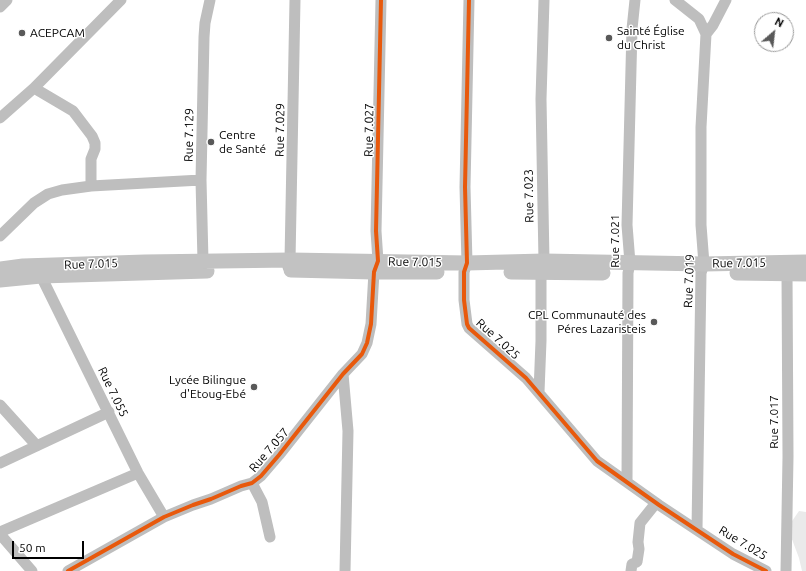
<!DOCTYPE html>
<html>
<head>
<meta charset="utf-8">
<style>
  body { margin:0 }
  #map { position:relative; width:806px; height:571px; overflow:hidden; background:#fff; font-family:Ubuntu,sans-serif }
  canvas { display:block }
  .north { position:absolute; left:754px; top:12px; width:40px; height:40px; box-sizing:border-box; background:#fff; border:1px solid #999; border-radius:50%; rotate:28deg; font-size:11px; font-weight:700; line-height:16px; text-align:center; color:#000 }
  .north::after { content:''; display:block; margin:auto; width:14px; height:18px; background:#595959; clip-path:polygon(50% 0,100% 100%,50% 72%,0 100%) }
  .scale { position:absolute; left:12px; top:541px; width:72px; height:18px; box-sizing:border-box; border:2px solid #000; border-top:0; padding-left:5px; font-size:12px; line-height:14px; white-space:nowrap; color:#000; -webkit-text-stroke:3px #fff; paint-order:stroke }
</style>
</head>
<body>
<div id="map">
<canvas width="806" height="571"></canvas>
<div class="north">N</div>
<div class="scale">50 m</div>
</div>
<script>
const ctx = document.querySelector('canvas').getContext('2d');
ctx.lineJoin = 'round';
function paint(path, color) {
  ctx.fillStyle = color;
  ctx.fill(path, 'evenodd');
}
function toPath(rows) {
  const path = new Path2D();
  for (const r of rows) {
    path.moveTo(r[0], r[1]);
    for (let i = 2; i < r.length; i += 2) path.lineTo(r[i], r[i + 1]);
  }
  return path;
}
function strokePath(path, color, width, dash) {
  ctx.strokeStyle = color;
  ctx.lineWidth = width;
  ctx.lineCap = dash ? 'butt' : 'round';
  ctx.setLineDash(dash || []);
  ctx.stroke(path);
}
function write(font, color, halo, rows, align = 'center') {
  ctx.font = font + ' Ubuntu,sans-serif';
  ctx.lineWidth = 3;
  ctx.setLineDash([]);
  ctx.textBaseline = 'middle';
  ctx.strokeStyle = halo;
  ctx.fillStyle = color;
  for (const [text, x, y, turn = 0] of rows) {
    ctx.save();
    ctx.translate(x, y);
    ctx.rotate((+turn || 0) * Math.PI / 180);
    ctx.textAlign = isNaN(turn) ? turn : align;
    if (halo) ctx.strokeText(text, 0, 0);
    ctx.fillText(text, 0, 0);
    ctx.restore();
  }
}
paint(toPath([
  [799,511,806,512,806,571,802,571,799,558,790,534,790,524]
]), '#eaeaea');
strokePath(toPath([
  [469,0,465,187,467,263,464,272,464,300,467,324,469,328,526,378,597,461,659,505,733,554,766,571],
  [675,0,699,19,706,34,701,127,701,225,704,264,701,273,697,529],
  [0,7,7,0],
  [706,34,713,25,726,0],
  [34,88,73,111,92,136,95,143,95,149,91,159,91,186],
  [0,118,34,88,121,0],
  [0,236,34,203,48,194,62,190,91,186,201,180],
  [288,267,290,260,295,0],
  [201,269,203,261,201,180,204,37,205,23,210,0],
  [41,276,138,473,164,517],
  [343,374,348,431,345,571],
  [539,392,541,341,541,272,544,261,541,99,544,0],
  [0,405,37,446],
  [0,463,109,412],
  [627,481,628,273,630,263,627,225,632,29,635,0],
  [252,483,262,502,270,537],
  [0,532,138,473],
  [0,534,32,571],
  [68,571,164,517,193,505,211,499,241,486,252,483,261,476,279,455,343,374,362,354,367,343,371,324,374,272,378,261,376,231,381,0],
  [631,571,632,564,637,562,639,549,638,542,640,523,656,503],
  [786,571,788,457,787,273,788,268]
]), '#bebebe', 11);
strokePath(toPath([
  [0,269,23,266,145,262,290,260,467,263,544,261,704,264,806,262],
  [291,270,374,272,437,272],
  [511,272,603,273],
  [737,273,806,274],
  [0,280,41,276,207,271]
]), '#c2c2c2', 15);
strokePath(toPath([
  [469,0,465,187,467,263,464,272,464,300,467,324,469,328,526,378,597,461,659,505,733,554,766,571],
  [68,571,164,517,193,505,211,499,241,486,252,483,261,476,279,455,343,374,362,354,367,343,371,324,374,272,378,261,376,231,381,0]
]), '#e8590c', 4);
for (const [x, y, r, color] of [
  [22,33,4,"#595959"],
  [609,38,4,"#595959"],
  [211,142,4,"#595959"],
  [654,322,4,"#595959"],
  [254,387,4,"#595959"]
]) {
  const dot = new Path2D();
  dot.arc(x, y, r, 0, 2 * Math.PI);
  ctx.fillStyle = color;
  ctx.fill(dot);
  strokePath(dot, '#fff', 1.5);
}
write('12px', '#000', '#fff', [
  ["Sainté Église",617,31],
  ["du Christ",617,45],
  ["ACEPCAM",30,33],
  ["Centre",219,135],
  ["de Santé",219,149],
  ["CPL Communauté des",646,315,"right"],
  ["Péres Lazaristeis",646,329,"right"],
  ["Lycée Bilingue",246,380,"right"],
  ["d'Etoug-Ebé",246,394,"right"]
], 'left');
write('12px', '#000', '#fff', [
  ["Rue 7.029",280,130,-89],
  ["Rue 7.027",369,130,-89],
  ["Rue 7.129",189,135,-89],
  ["Rue 7.023",529,196,-91],
  ["Rue 7.021",615,241,-90],
  ["Rue 7.015",415,262,1],
  ["Rue 7.015",739,263,-1],
  ["Rue 7.015",91,264,-2],
  ["Rue 7.019",689,281,-88],
  ["Rue 7.025",498,339,42],
  ["Rue 7.055",113,392,64],
  ["Rue 7.017",774,422,-90],
  ["Rue 7.057",269,450,-49],
  ["Rue 7.025",743,543,31]
]);
</script>
</body>
</html>
